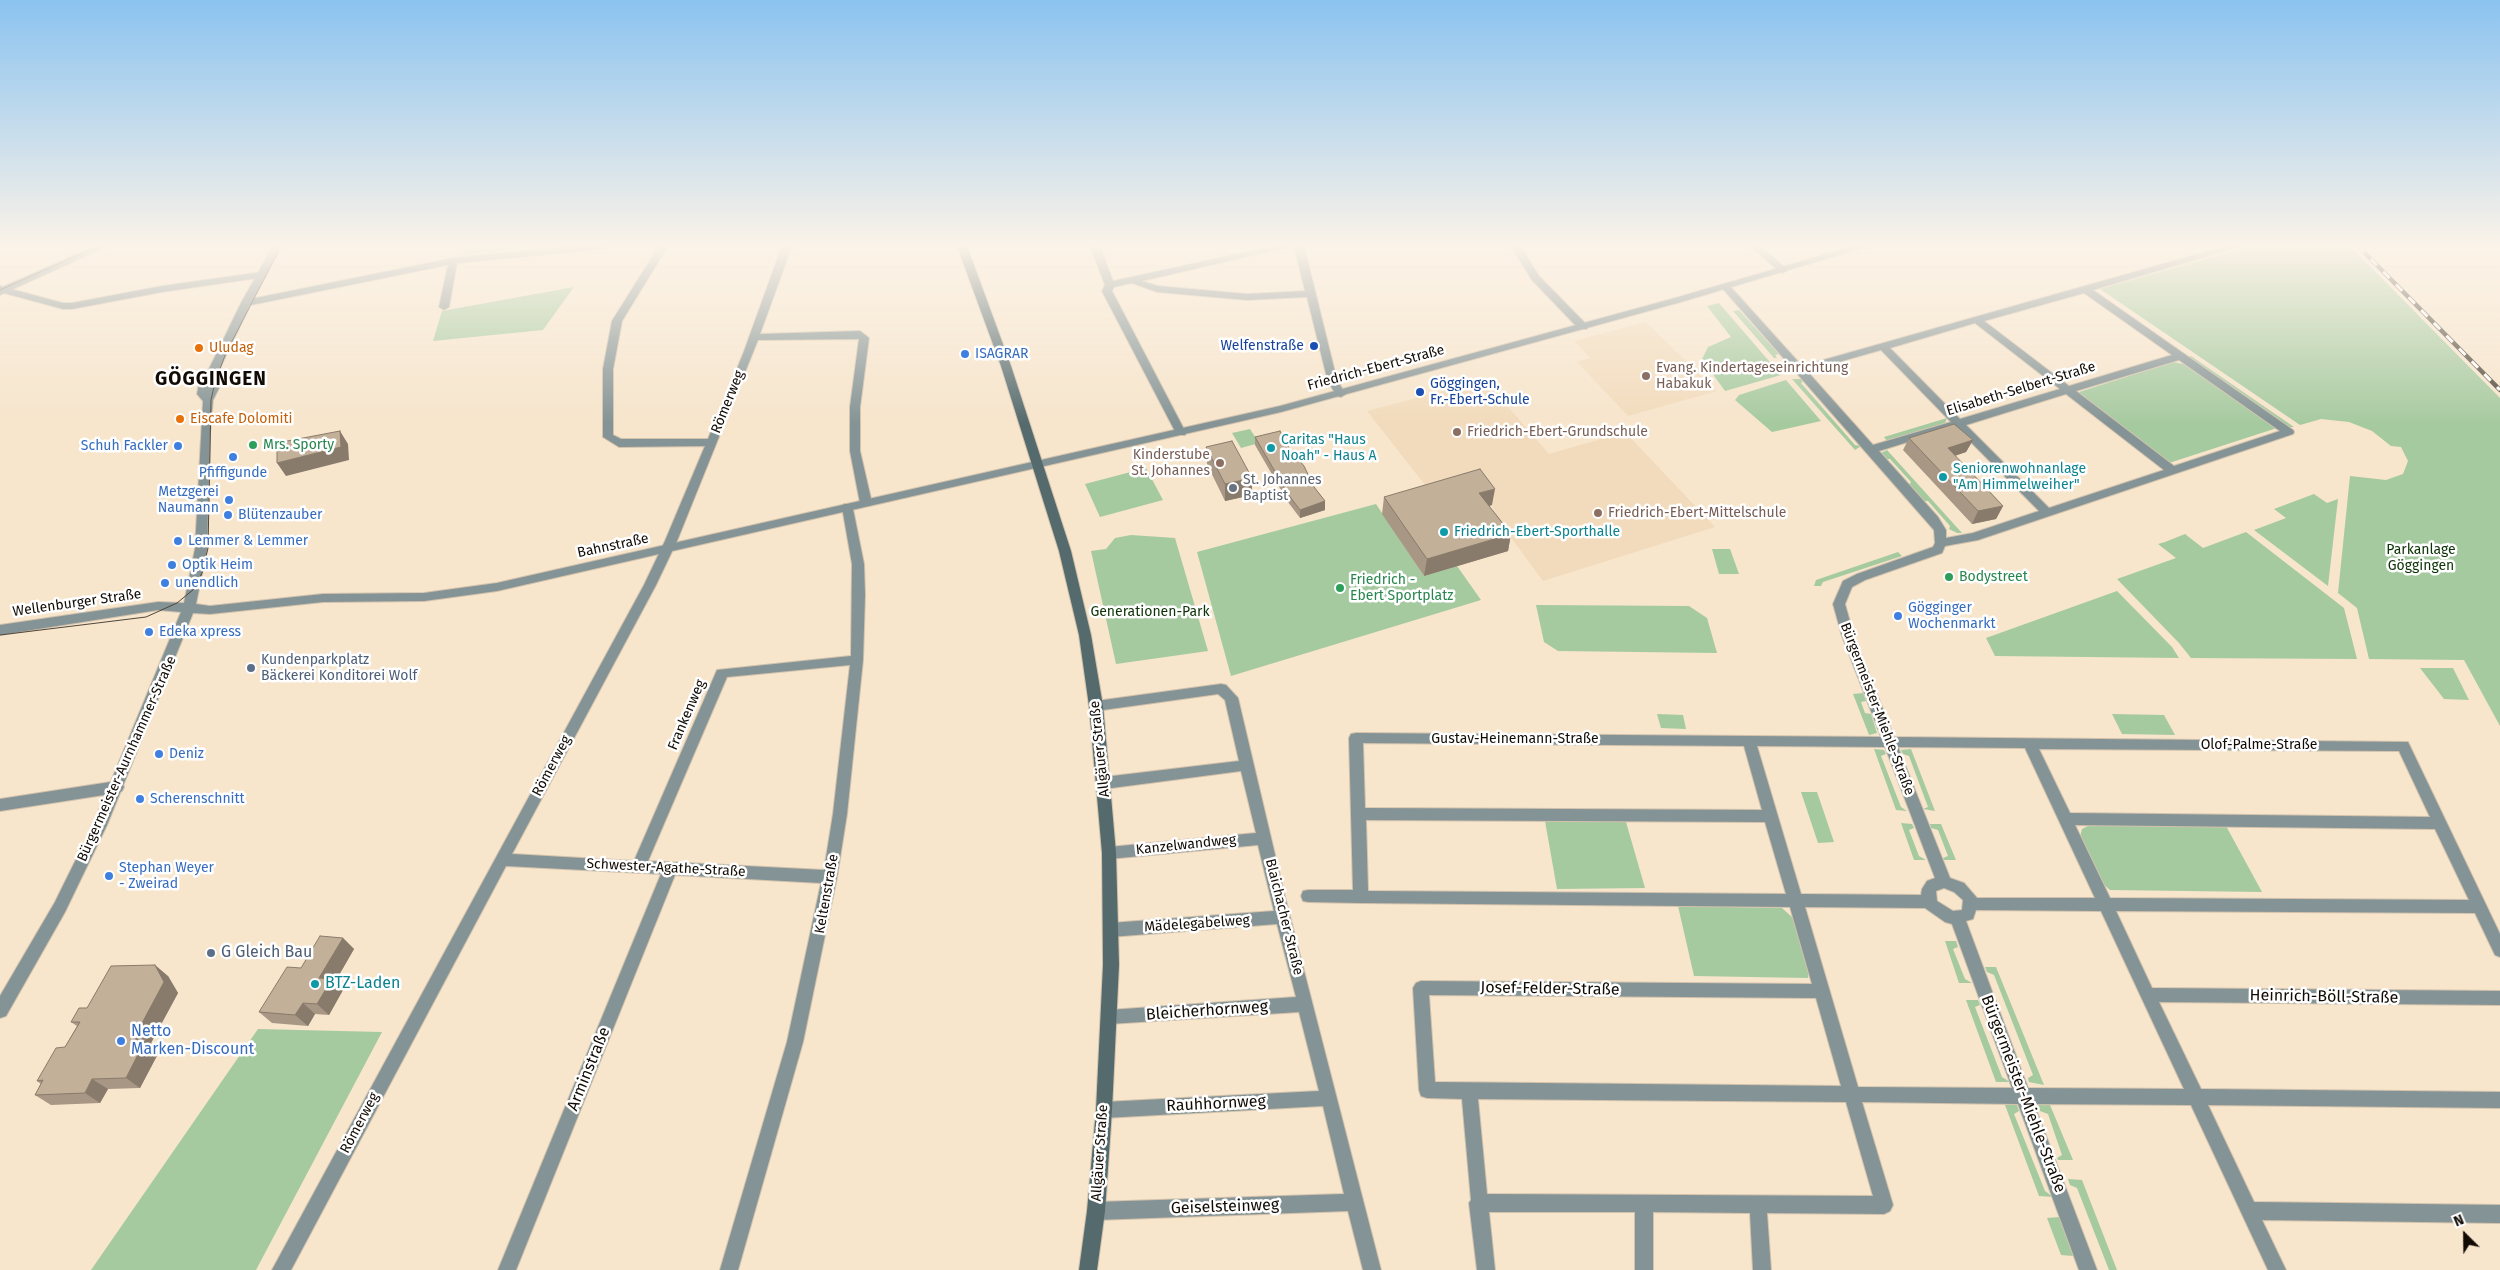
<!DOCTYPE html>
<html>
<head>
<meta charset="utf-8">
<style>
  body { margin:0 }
  #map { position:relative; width:2500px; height:1270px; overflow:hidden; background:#f7e5cc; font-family:"Fira Sans",sans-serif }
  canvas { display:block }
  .north { position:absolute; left:2440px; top:1210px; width:50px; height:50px; -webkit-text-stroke:4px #fff; paint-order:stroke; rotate:337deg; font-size:14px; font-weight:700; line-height:20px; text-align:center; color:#110b04 }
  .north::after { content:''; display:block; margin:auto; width:18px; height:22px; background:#110b04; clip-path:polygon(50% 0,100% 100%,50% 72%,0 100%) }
</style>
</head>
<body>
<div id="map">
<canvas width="2500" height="1270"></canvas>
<div class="north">N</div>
</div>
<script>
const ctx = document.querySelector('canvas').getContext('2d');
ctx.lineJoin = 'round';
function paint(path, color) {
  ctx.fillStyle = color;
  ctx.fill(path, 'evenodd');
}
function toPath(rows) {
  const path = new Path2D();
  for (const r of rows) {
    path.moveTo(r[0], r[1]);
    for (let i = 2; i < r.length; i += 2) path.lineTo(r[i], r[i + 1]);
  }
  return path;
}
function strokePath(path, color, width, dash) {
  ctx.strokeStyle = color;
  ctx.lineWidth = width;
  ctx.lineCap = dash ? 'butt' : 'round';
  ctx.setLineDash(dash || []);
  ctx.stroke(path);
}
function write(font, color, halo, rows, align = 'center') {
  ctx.font = font + ' "Fira Sans",sans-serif';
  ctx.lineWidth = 5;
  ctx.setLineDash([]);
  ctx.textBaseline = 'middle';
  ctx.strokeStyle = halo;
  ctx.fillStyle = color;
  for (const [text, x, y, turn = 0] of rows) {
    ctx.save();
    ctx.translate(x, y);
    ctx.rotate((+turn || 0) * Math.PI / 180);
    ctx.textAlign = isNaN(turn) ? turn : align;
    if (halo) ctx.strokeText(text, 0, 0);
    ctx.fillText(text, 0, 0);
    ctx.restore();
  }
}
paint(toPath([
  [1646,322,1717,391,1628,416,1577,362,1590,358,1574,341],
  [1485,380,1549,454,1625,432,1715,527,1543,581,1498,520,1482,481,1429,490,1367,411]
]), '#f2dbbc');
paint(toPath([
  [462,246,544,246,465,255],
  [2251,246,2350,246,2500,398,2500,726,2464,660,2369,659,2357,608,2338,593,2350,476,2386,480,2403,474,2408,461,2401,447,2391,446,2372,431,2349,422,2321,419,2300,425,2100,289],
  [574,287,543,330,433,341,442,311],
  [1719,303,1781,375,1725,391,1702,359,1708,347,1731,337,1707,306],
  [1739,310,1779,354,1775,355,1777,358,1774,358,1733,311],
  [2191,356,2294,427,2289,427,2188,357],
  [2173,362,2188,365,2277,428,2169,463,2076,393],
  [1792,379,1801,379,1803,381,1801,383,1855,445,1861,446,1855,450],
  [1786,380,1821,421,1772,432,1735,400,1739,395],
  [1947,418,1945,423,1887,441,1884,437],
  [1250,429,1259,443,1241,448,1232,433],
  [1887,450,1962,533,1957,533,1949,529,1950,526,1928,501,1924,501,1909,485,1911,482,1890,459,1886,459,1881,453],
  [1146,468,1163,500,1100,517,1085,484],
  [2314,494,2327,503,2338,499,2328,586,2254,530,2286,518,2274,509],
  [1376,504,1424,576,1457,566,1481,600,1231,676,1197,552],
  [2246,532,2344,608,2357,659,2191,658,2179,643,2117,579,2176,558,2158,544,2165,542,2185,534,2203,548],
  [1131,535,1175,538,1208,651,1116,664,1091,551,1106,549,1115,538],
  [1712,549,1730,549,1739,574,1719,574],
  [1898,552,1902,556,1823,582,1821,586,1814,586,1816,580],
  [2117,591,2172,647,2179,658,1995,656,1986,638],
  [1536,605,1689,606,1707,618,1717,653,1558,651,1544,642],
  [2420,668,2453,668,2469,700,2444,699],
  [1863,693,1866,701,1861,702,1865,713,1871,714,1877,733,1869,735,1853,694],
  [1657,714,1683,715,1686,729,1661,728],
  [2112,714,2164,715,2175,735,2122,734],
  [1874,749,1884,750,1886,754,1881,756,1901,807,1907,811,1896,810],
  [1911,749,1935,811,1923,809,1928,807,1909,756,1903,754,1901,750],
  [1801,792,1817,792,1834,842,1818,843],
  [1545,821,1626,822,1645,888,1557,889],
  [1901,823,1912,824,1914,828,1909,830,1919,856,1926,860,1914,860],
  [1930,824,1941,824,1956,860,1944,860,1943,858,1948,856,1938,830,1931,828],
  [2090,825,2226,826,2262,892,2110,890,2103,884,2080,837,2082,829],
  [1678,906,1782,908,1793,918,1809,971,1808,978,1694,976],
  [1945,941,1956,941,1958,947,1953,949,1965,979,1972,983,1959,983],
  [1985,967,1996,967,2044,1085,2029,1082,2028,1078,2033,1075,1994,975,1987,972],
  [1966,1000,1978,1000,1980,1005,1975,1007,2002,1077,2010,1082,1996,1082],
  [258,1029,382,1032,256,1270,91,1270],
  [2005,1105,2017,1105,2019,1111,2014,1114,2045,1191,2053,1197,2039,1196],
  [2038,1105,2050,1105,2073,1160,2058,1160,2057,1158,2062,1155,2048,1114,2040,1111],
  [2068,1179,2082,1180,2117,1270,2109,1270,2077,1188,2070,1185],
  [2060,1217,2071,1248,2073,1256,2061,1255,2047,1218]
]), '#a6caa0');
const minor = toPath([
  [571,246,607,246,603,249,457,263,449,307,444,310,439,307,448,265,246,306,241,303,246,300,453,258,571,246],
  [659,246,668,246,622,321,613,369,613,435,621,439,708,439,743,354,782,246,792,246,760,334,860,331,869,338,860,407,860,451,872,503,870,506,862,506,860,503,850,451,850,407,859,339,758,340,677,541,656,585,512,854,634,861,717,670,851,656,852,564,842,507,844,504,852,504,864,564,865,595,863,660,847,814,837,877,803,1042,738,1270,720,1270,787,1042,821,883,675,875,516,1270,498,1270,661,874,506,866,291,1270,272,1270,644,585,665,541,705,446,619,447,603,437,603,369,612,321,659,246],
  [850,665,833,814,824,870,648,861,727,677,850,665],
  [1090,246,1100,246,1113,281,1274,246,1293,246,1142,281,1158,286,1247,294,1305,291,1294,246,1304,246,1334,368,1338,382,1346,394,1341,397,1337,396,1328,382,1307,297,1247,300,1157,292,1132,283,1114,287,1112,291,1186,433,1185,435,1177,435,1102,291,1105,285,1090,246],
  [1511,246,1520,246,1539,276,1587,325,1587,329,1579,329,1532,280,1511,246],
  [1750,246,1760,246,1788,270,1783,273,1780,272,1750,246],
  [2226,246,2242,246,2093,290,2293,430,2294,432,2293,434,1978,540,1945,546,1942,553,1865,580,1852,587,1845,604,1854,636,1894,737,2408,742,2500,934,2500,957,2495,955,2475,913,2116,911,2152,988,2500,991,2500,1005,2159,1002,2201,1089,2500,1092,2500,1108,2208,1105,2254,1202,2500,1205,2500,1223,2262,1220,2286,1270,2268,1270,2191,1105,2034,1104,2097,1270,2079,1270,2018,1104,1862,1102,1893,1205,1890,1211,1884,1214,1767,1213,1771,1270,1753,1270,1750,1213,1653,1212,1653,1270,1635,1270,1635,1212,1489,1212,1495,1270,1477,1270,1469,1203,1471,1200,1462,1099,1427,1098,1421,1096,1419,1090,1413,988,1416,983,1421,981,1812,984,1790,907,1361,903,1308,902,1303,901,1301,896,1303,891,1308,890,1353,890,1349,738,1351,734,1356,733,1881,737,1842,636,1833,604,1843,581,1857,574,1933,547,1935,543,1934,530,1723,289,1723,285,1729,285,1802,366,2226,246],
  [2084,293,2172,355,2069,386,1984,321,2084,293],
  [1975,323,2060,389,1960,419,1890,348,1975,323],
  [1881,350,1951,422,1873,445,1807,371,1881,350],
  [2179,360,2280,431,2174,466,2076,391,2179,360],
  [2066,394,2164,470,2049,508,1966,425,2066,394],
  [1956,427,2039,511,1973,533,1946,538,1946,530,1938,517,1879,451,1956,427],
  [1363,743,1744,746,1762,810,1365,808,1363,743],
  [1757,746,1885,747,1935,878,1927,881,1922,889,1921,895,1801,894,1757,746],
  [1898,747,2025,748,2095,898,1977,898,1964,883,1950,878,1898,747],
  [2039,749,2399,751,2430,817,2070,813,2039,749],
  [1366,820,1765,822,1786,894,1368,891,1366,820],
  [2075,825,2435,829,2469,900,2110,898,2075,825],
  [1944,888,1954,892,1963,900,1962,910,1953,911,1937,901,1936,891,1944,888],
  [1805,907,1925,908,1945,922,1952,924,2012,1088,1858,1087,1805,907],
  [1976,910,2101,911,2184,1089,2028,1088,1966,921,1973,919,1976,910],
  [1429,995,1816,998,1841,1086,1435,1082,1429,995],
  [1478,1099,1846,1102,1873,1196,1487,1194,1478,1099],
  [262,272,267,275,265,277,162,292,72,309,63,309,0,292,0,286,63,303,72,303,162,286,262,272],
  [1221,684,1226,685,1238,698,1285,897,1381,1270,1363,1270,1348,1211,1096,1220,1090,1217,1087,1211,1090,1205,1096,1202,1344,1194,1323,1106,1104,1118,1098,1116,1096,1110,1098,1104,1104,1102,1319,1091,1299,1012,1109,1024,1103,1022,1101,1017,1103,1012,1109,1010,1296,997,1277,924,1110,937,1105,935,1103,930,1105,925,1110,923,1274,911,1258,845,1109,859,1104,857,1102,853,1104,849,1109,847,1256,833,1241,771,1104,789,1099,787,1097,783,1099,779,1104,777,1239,761,1225,700,1218,694,1096,711,1091,710,1089,706,1091,702,1096,701,1221,684],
  [117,781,122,783,124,787,122,791,117,793,0,811,0,799,117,781]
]);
const tertiary = toPath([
  [95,246,108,246,0,295,0,288,95,246],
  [273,246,282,246,251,303,218,372,220,386,213,400,210,432,207,549,196,604,210,606,323,594,424,593,497,583,1280,406,1675,298,1854,246,1869,246,1681,302,1281,412,497,591,424,601,323,602,210,614,193,613,107,825,65,912,6,1016,0,1018,0,996,55,902,93,825,181,612,158,610,0,635,0,625,158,602,184,603,195,549,203,401,197,394,199,383,208,371,241,303,273,246]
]);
const secondary = toPath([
  [957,246,967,246,1011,366,1071,551,1091,635,1103,706,1116,853,1119,965,1112,1110,1105,1211,1097,1270,1079,1270,1087,1211,1096,1110,1103,965,1102,853,1089,706,1079,635,1059,551,1001,366,957,246]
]);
strokePath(minor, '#d2c2ac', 2);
strokePath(tertiary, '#d2c2ac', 2);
strokePath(secondary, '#d2c2ac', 2);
paint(minor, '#849395');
paint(tertiary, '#849395');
paint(secondary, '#546a6d');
strokePath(toPath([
  [0,290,99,246],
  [0,635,146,617,177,603,194,589,202,573,208,548,211,400,215,382,226,353,281,246]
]), '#50463a', 1);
const rail = toPath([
  [2358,246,2500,390]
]);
strokePath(rail, '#50463a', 4.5);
strokePath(rail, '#fff', 3, [9]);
paint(toPath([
  [1255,437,1314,487,1325,501,1325,510,1300,518,1288,502,1255,445],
  [1909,438,1973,440,1966,452,1955,456,2003,506,1996,519,1972,524,1903,450],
  [1206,447,1252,478,1252,495,1225,501,1207,464],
  [1384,497,1492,505,1489,506,1511,534,1508,551,1424,576,1382,514],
  [343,938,354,949,335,982,343,990,329,1015,315,1014,308,1026,272,1023,259,1012,301,968],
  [168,976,178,993,151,1043,160,1050,140,1088,108,1089,100,1103,51,1105,35,1095,41,1084,37,1081,65,1047,77,1026,71,1022,87,1008]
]), '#a89784');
paint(toPath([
  [340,431,348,444,349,460,286,476,277,463],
  [1973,440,1966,452,1941,460,1948,448],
  [1252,478,1252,495,1225,501,1225,484],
  [1495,489,1492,505,1476,510,1479,493],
  [1325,501,1325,510,1300,518,1300,510],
  [2003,506,1996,519,1972,524,1978,511],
  [1511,534,1508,551,1424,576,1427,559],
  [343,938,354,949,335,982,343,990,329,1015,317,1004,319,978],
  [155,965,168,976,178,993,151,1043,160,1050,140,1088,126,1078,133,1040],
  [303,1003,315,1014,308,1026,295,1015],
  [92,1079,108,1089,100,1103,85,1093]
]), '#887b6b');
const building = toPath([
  [1954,424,1973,440,1948,448,2003,506,1978,511,1909,438,1954,424],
  [340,431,341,447,277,463,277,443,340,431],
  [1280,431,1289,448,1304,466,1314,487,1325,501,1300,510,1288,494,1255,437,1280,431],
  [1232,441,1252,478,1225,484,1206,447,1232,441],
  [1480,469,1495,489,1479,493,1511,534,1427,559,1384,497,1480,469],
  [320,936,343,938,319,978,332,979,317,1004,303,1003,295,1015,259,1012,287,967,301,968,320,936],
  [155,965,164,982,133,1040,146,1039,126,1078,92,1079,85,1093,35,1095,43,1080,37,1081,56,1048,65,1047,80,1022,71,1022,79,1008,87,1008,111,966,155,965]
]);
paint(building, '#c3b099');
strokePath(building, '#887b6b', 1);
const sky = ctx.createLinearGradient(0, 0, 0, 424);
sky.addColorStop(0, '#8bc3f0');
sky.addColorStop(0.58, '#fbf3e8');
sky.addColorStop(1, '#fbf3e800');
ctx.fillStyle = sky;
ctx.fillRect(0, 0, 2500, 424);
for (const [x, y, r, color] of [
  [1314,346,5,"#1a4fb4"],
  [199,348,5,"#e8710a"],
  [965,354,5,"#3f7fe0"],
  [1646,376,5,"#8d6e63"],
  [1420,392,5,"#1a4fb4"],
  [180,419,5,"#e8710a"],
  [1457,432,5,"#8d6e63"],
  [253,445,5,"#2e9e5b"],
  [178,446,5,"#3f7fe0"],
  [1271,448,5,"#0f9aa8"],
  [233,457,5,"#3f7fe0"],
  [1220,463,5,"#8d6e63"],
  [1943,477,5,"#0f9aa8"],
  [1233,488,5,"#6b7280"],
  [229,500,5,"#3f7fe0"],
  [1598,513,5,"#8d6e63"],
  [228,515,5,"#3f7fe0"],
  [1444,532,5,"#0f9aa8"],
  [178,541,5,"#3f7fe0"],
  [172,565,5,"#3f7fe0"],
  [1949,577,5,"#2e9e5b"],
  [165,583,5,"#3f7fe0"],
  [1340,588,5,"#2e9e5b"],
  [1898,616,5,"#3f7fe0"],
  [149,632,5,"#3f7fe0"],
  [251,668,5,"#5c6f8a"],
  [159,754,5,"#3f7fe0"],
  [140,799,5,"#3f7fe0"],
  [109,876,5,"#3f7fe0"],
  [211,953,5,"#5c6f8a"],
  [315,984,5,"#0f9aa8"],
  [121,1041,5,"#3f7fe0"]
]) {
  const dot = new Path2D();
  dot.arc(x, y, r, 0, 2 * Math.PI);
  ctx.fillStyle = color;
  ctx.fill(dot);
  strokePath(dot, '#fff', 2);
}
write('14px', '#164399', '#fff', [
  ["Welfenstraße",1304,346],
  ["Göggingen,",1430,384,"left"],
  ["Fr.-Ebert-Schule",1430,400,"left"]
], 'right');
write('14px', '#c56008', '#fff', [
  ["Uludag",209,348],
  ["Eiscafe Dolomiti",190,419]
], 'left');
write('14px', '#366cbe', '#fff', [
  ["ISAGRAR",975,354],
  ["Schuh Fackler",168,446,"right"],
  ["Pfiffigunde",233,473,"center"],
  ["Metzgerei",219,492,"right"],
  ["Naumann",219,508,"right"],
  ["Blütenzauber",238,515],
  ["Lemmer & Lemmer",188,541],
  ["Optik Heim",182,565],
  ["unendlich",175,583],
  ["Gögginger",1908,608],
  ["Wochenmarkt",1908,624],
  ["Edeka xpress",159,632],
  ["Deniz",169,754],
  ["Scherenschnitt",150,799],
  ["Stephan Weyer",119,868],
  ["- Zweirad",119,884]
], 'left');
write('14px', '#110b04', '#fff', [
  ["Friedrich-Ebert-Straße",1376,368,-15],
  ["Elisabeth-Selbert-Straße",2021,389,-17],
  ["Römerweg",728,402,-68],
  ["Bahnstraße",613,546,-12],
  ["Wellenburger Straße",77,603,-8],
  ["Bürgermeister-Miehle-Straße",1877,709,69],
  ["Frankenweg",687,715,-67],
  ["Gustav-Heinemann-Straße",1515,739],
  ["Olof-Palme-Straße",2259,745],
  ["Allgäuer Straße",1100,749,-96],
  ["Bürgermeister-Aurnhammer-Straße",127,759,-66],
  ["Römerweg",552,766,-62],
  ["Kanzelwandweg",1186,845,-6],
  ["Schwester-Agathe-Straße",666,868,3],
  ["Keltenstraße",827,894,-80],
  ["Blaichacher Straße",1284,917,76],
  ["Mädelegabelweg",1197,924,-4],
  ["Römerweg",360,1123,-62],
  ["Allgäuer Straße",1100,1153,-86]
]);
write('14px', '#785e54', '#fff', [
  ["Evang. Kindertageseinrichtung",1656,368],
  ["Habakuk",1656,384],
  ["Friedrich-Ebert-Grundschule",1467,432],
  ["Kinderstube",1210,455,"right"],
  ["St. Johannes",1210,471,"right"],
  ["Friedrich-Ebert-Mittelschule",1608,513]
], 'left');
write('14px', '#0d838f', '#fff', [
  ["Caritas \"Haus",1281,440],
  ["Noah\" - Haus A",1281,456],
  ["Seniorenwohnanlage",1953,469],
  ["\"Am Himmelweiher\"",1953,485],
  ["Friedrich-Ebert-Sporthalle",1454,532]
], 'left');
write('14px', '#27864d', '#fff', [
  ["Mrs. Sporty",263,445],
  ["Bodystreet",1959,577],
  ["Friedrich -",1350,580],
  ["Ebert Sportplatz",1350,596]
], 'left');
write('14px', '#5b616d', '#fff', [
  ["St. Johannes",1243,480],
  ["Baptist",1243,496]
], 'left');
write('14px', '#0c3205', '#fff', [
  ["Parkanlage",2421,550],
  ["Göggingen",2421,566],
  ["Generationen-Park",1150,612]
]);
write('14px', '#4e5e75', '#fff', [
  ["Kundenparkplatz",261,660],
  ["Bäckerei Konditorei Wolf",261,676]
], 'left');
write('16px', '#4e5e75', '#fff', [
  ["G Gleich Bau",221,953]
], 'left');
write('16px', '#0d838f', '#fff', [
  ["BTZ-Laden",325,984]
], 'left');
write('16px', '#110b04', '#fff', [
  ["Josef-Felder-Straße",1550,989,1],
  ["Heinrich-Böll-Straße",2324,997,1],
  ["Bleicherhornweg",1207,1011,-4],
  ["Arminstraße",589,1069,-68],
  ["Bürgermeister-Miehle-Straße",2023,1094,69],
  ["Rauhhornweg",1216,1104,-3],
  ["Geiselsteinweg",1225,1207,-2]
]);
write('16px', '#366cbe', '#fff', [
  ["Netto",131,1032],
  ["Marken-Discount",131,1050]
], 'left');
ctx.letterSpacing = '1px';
write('bold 19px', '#110b04', '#fff', [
  ["GÖGGINGEN",211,380]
]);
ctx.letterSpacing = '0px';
</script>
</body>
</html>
